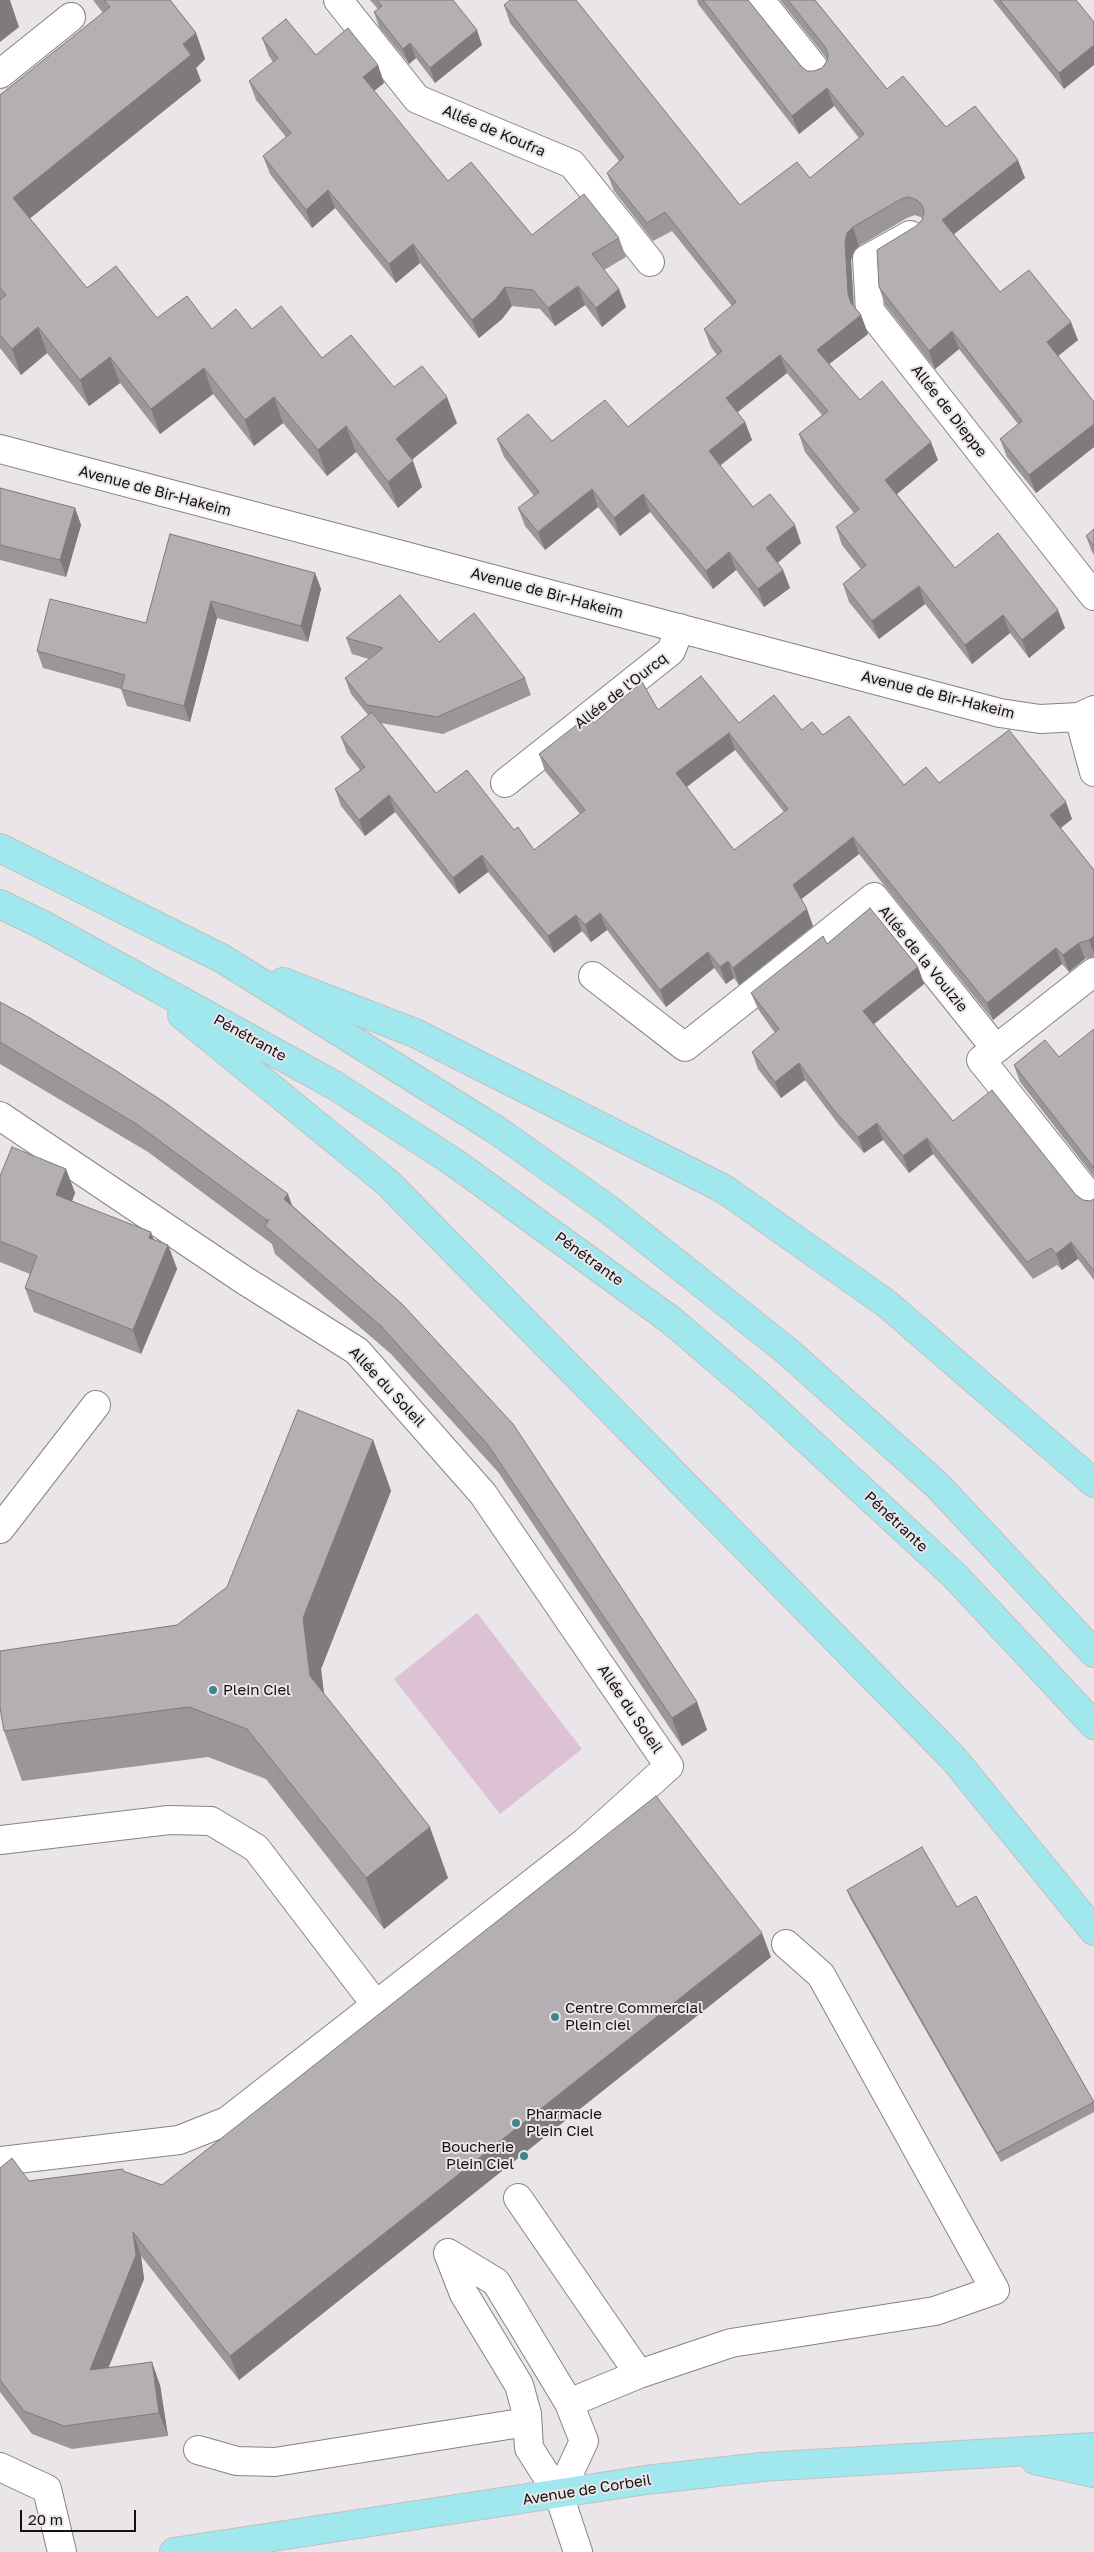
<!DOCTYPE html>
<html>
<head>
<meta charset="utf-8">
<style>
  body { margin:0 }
  #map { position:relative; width:1094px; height:2552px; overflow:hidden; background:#eae5e9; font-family:"Golos Text",sans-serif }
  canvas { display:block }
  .scale { position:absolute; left:20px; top:2510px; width:116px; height:22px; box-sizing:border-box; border:2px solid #121011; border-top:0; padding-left:6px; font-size:15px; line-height:18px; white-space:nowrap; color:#121011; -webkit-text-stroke:4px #eae5e9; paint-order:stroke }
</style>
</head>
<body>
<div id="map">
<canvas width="1094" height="2552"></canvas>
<div class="scale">20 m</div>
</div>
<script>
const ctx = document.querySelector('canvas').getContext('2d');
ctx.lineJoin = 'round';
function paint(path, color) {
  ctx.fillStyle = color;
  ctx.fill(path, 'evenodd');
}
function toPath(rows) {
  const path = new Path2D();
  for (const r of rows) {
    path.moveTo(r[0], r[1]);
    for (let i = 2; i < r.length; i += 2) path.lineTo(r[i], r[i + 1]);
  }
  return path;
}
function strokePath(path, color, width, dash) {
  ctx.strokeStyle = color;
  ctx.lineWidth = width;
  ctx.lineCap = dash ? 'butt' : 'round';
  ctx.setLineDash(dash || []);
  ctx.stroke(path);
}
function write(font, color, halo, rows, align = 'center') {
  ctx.font = font + ' "Golos Text",sans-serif';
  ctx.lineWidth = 4;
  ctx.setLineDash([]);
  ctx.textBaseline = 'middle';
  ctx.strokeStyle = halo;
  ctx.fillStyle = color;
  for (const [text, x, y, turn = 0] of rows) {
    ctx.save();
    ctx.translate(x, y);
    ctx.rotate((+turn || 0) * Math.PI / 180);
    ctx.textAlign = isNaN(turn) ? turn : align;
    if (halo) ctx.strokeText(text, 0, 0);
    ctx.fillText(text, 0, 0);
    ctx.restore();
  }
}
paint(toPath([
  [477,1613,582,1749,500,1814,394,1679]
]), '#ddc2d6');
const minor = toPath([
  [338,0,417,99,572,164,650,262],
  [760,0,819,74],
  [0,74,71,17],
  [910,235,867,259,870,311,1094,596],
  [0,449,1000,713,1040,719,1079,717,1094,710],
  [1079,717,1094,772],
  [505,783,671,651,680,628],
  [593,976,685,1047,874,897,996,1049,981,1060,1094,1202],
  [996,1049,1094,972],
  [0,1116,244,1280,357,1351,483,1494,669,1766,585,1842,227,2121,179,2140,0,2161],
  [0,1529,96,1405],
  [0,1840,169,1820,211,1821,256,1848,376,2005],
  [518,2198,639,2374,731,2343,935,2311,995,2290,821,1975,786,1944],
  [448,2253,464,2294,519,2385,527,2414,529,2448,559,2495,578,2552],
  [448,2253,496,2282,569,2403,584,2441,559,2495],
  [569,2403,639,2374],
  [198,2450,237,2461,275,2462,527,2422],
  [0,2467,47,2489,62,2552]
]);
const major = toPath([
  [0,848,223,959,498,1131,608,1209,787,1351,937,1485,1094,1653],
  [0,904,45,926,334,1085,455,1163,672,1321,761,1397,955,1576,1094,1725],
  [283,982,415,1033,724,1189,887,1304,1094,1483],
  [182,1015,388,1183,954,1759,1094,1931],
  [1035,2460,1094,2473],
  [174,2552,646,2480,762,2467,1094,2447]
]);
strokePath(minor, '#878286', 30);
strokePath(major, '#c1c1c1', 30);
strokePath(minor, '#fff', 28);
strokePath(major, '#a0e8ee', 28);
paint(toPath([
  [93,0,170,0,196,33,205,59,196,68,201,81,30,218,87,288,157,318,212,329,252,329,394,387,457,423,412,460,422,487,398,508,356,452,327,476,283,423,254,446,213,394,160,434,120,383,89,406,47,353,21,375,0,348,0,95,103,13],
  [370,0,453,0,482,45,435,83,416,58,409,64,379,27,374,12,378,9],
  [697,0,748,0,801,66,807,71,814,71,822,68,827,61,827,59,780,0,815,0,887,89,1025,178,954,234,1000,292,1078,340,1058,356,1094,402,1094,447,1036,493,1007,457,1000,439,1018,424,959,349,935,369,885,305,879,287,916,226,922,220,923,218,915,215,907,218,859,246,854,251,851,260,854,306,861,315,868,334,829,364,860,400,938,460,897,494,955,568,1065,628,1029,658,1010,633,972,664,925,604,879,639,849,602,843,584,861,569,842,545,836,527,854,513,805,452,799,434,822,415,787,373,737,413,745,422,752,440,720,465,753,507,801,543,778,563,783,570,790,588,764,607,736,570,713,589,650,512,620,536,598,507,545,550,525,526,518,508,534,496,504,457,497,439,552,441,628,427,717,355,711,347,704,329,732,306,672,231,653,241,614,191,607,173,619,161,510,23,504,5,740,205,810,178,859,138,834,106,799,134,698,4],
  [993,0,1076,0,1064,89],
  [262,38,316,55,378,65,384,83,374,91,448,181,532,235,619,238,626,257,604,270,626,307,602,327,585,305,555,326,540,309,512,306,502,319,479,338,420,263,396,283,335,208,312,228,270,174,263,156,286,137,256,100,249,81,273,62,269,56],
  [0,488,75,508,81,525,66,577,0,560],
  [1094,529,1094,555,1092,552,1086,536],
  [170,534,315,573,321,589,308,642,217,618,190,722,127,706,121,689,43,668,37,651,146,623],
  [346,638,439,642,525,678,531,695,443,734,381,723,436,793,514,830,534,850,580,814,545,771,539,754,594,723,658,710,739,723,802,730,823,735,904,785,939,783,1072,819,1061,828,1094,870,1094,957,1085,959,1069,972,1062,964,993,1020,859,854,801,899,813,926,739,985,734,978,726,984,714,968,666,1007,607,930,591,942,582,931,554,953,488,872,459,894,395,812,365,836,341,806,335,789,360,770,347,753,341,737,368,715,351,694,345,678,369,659,352,654],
  [735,750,784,812,734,850,687,787],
  [827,944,918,967,924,984,874,1024,953,1121,1083,1200,1090,1201,1094,1199,1094,1280,1078,1259,1062,1270,1057,1265,1033,1279,933,1154,909,1173,883,1140,864,1153,839,1125,805,1080,781,1098,758,1069,752,1052,775,1033,758,1009,751,993],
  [0,1002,293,1206,403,1305,697,1702,707,1730,682,1746,498,1472,391,1354,275,1254,272,1244,148,1152,0,1064],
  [1094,1029,1094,1177,1020,1082,1014,1065,1059,1057],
  [66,1169,75,1193,72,1201,153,1239,168,1245,177,1269,141,1354,34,1312,25,1288,30,1274,0,1262,0,1176],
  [373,1440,391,1491,321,1669,324,1694,448,1878,384,1929,266,1779,208,1757,22,1781,4,1731,177,1625,227,1587],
  [847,1890,957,1907,976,1896,1094,2102,1094,2112,1001,2162,850,1898],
  [771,1957,239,2380,141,2256,144,2279,109,2367,160,2385,168,2436,72,2449,32,2434,0,2392,0,2168,29,2181,124,2171,162,2185]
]), '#9b969a');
paint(toPath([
  [0,0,10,0,19,27,0,42],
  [477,30,482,45,435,83,430,68],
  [196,33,205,59,196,68,201,81,23,224,13,198],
  [410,43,416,58,409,64,403,49],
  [1094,45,1094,65,1064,89,1059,73],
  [378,65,384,83,369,95,363,77],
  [827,88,834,106,799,134,792,116],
  [1018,160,1025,178,949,238,942,220],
  [328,190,335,208,312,228,306,210],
  [853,227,859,246,854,251,851,260,854,312,848,294,845,242,847,233],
  [413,244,420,263,396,283,389,264],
  [578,286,585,305,555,326,548,308],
  [505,287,512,306,502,319,479,338,472,320],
  [619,289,626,307,602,327,596,308],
  [861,315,868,334,824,368,817,350],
  [1071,322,1078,340,1053,360,1047,342],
  [38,327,47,353,21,375,12,349],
  [952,331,959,349,935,369,929,351],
  [780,355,787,373,732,416,726,398],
  [110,357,120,383,89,406,80,380],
  [204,368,213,394,160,434,151,409],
  [274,397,283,423,254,446,245,420],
  [447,397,457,423,405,465,396,439],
  [745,422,752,440,716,469,709,451],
  [1094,424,1094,447,1036,493,1029,475],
  [346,426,356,452,327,476,318,450],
  [931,442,938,460,892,498,885,480],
  [413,461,422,487,398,508,388,482],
  [592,489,598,507,545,550,538,532],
  [643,494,650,512,620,536,614,518],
  [75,508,81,525,66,577,60,560],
  [795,525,801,543,773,566,766,548],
  [729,552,736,570,713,589,706,571],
  [783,570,790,588,764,607,758,589],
  [315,573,321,589,308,642,301,626],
  [919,586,925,604,879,639,872,621],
  [211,601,217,618,190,722,184,706],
  [1058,610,1065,628,1029,658,1022,640],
  [1003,615,1010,633,972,664,965,645],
  [729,733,735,750,682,790,676,773],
  [389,795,395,812,365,836,359,820],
  [1066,802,1072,819,1056,831,1050,815],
  [853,837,859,854,799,901,793,885],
  [482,855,488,872,459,894,453,878],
  [807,909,813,926,739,985,733,968],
  [600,913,607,930,591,942,585,925],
  [576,915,582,931,554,953,548,936],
  [1094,936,1094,954,1089,940],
  [1079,943,1085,959,1069,972,1063,955],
  [1056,948,1062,964,993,1020,987,1003],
  [708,952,714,968,666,1007,660,990],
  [728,961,734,978,726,984,720,967],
  [918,967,924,984,869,1028,863,1011],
  [799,1063,805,1080,781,1098,775,1082],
  [877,1123,883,1140,864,1153,858,1137],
  [927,1138,933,1154,909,1173,903,1156],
  [66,1169,75,1193,65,1219,56,1195],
  [288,1194,298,1222,284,1199],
  [151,1232,159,1256,149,1238],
  [1071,1242,1078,1259,1062,1270,1056,1254],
  [168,1245,177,1269,141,1354,133,1330],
  [373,1440,391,1491,321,1669,328,1727,310,1676,303,1618],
  [697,1702,707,1730,682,1746,672,1718],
  [430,1827,448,1878,384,1929,366,1878],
  [762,1933,771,1957,239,2380,230,2356],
  [133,2232,141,2256,144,2279,98,2393,90,2370],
  [152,2362,160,2385,168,2436,159,2413]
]), '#7e7a7d');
const building = toPath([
  [104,0,170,0,196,33,183,44,191,55,13,198,87,288,116,266,157,318,187,296,212,329,236,309,252,329,281,306,322,358,351,335,394,387,422,366,447,397,396,439,413,461,388,482,346,426,318,450,274,397,245,420,204,368,151,409,110,357,80,380,38,327,12,349,0,335,0,300,6,295,0,288,0,95,110,7,104,0],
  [377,0,453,0,477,30,430,68,410,43,403,49,374,12,382,6,377,0],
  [510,0,576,0,740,205,797,162,810,178,864,134,827,88,792,116,703,0,748,0,801,66,807,71,814,71,822,68,827,61,828,54,825,47,788,0,815,0,887,89,903,76,946,127,975,106,1018,160,942,220,1000,292,1029,270,1071,322,1047,342,1094,402,1094,424,1029,475,1000,439,1022,421,952,331,929,351,879,287,877,250,916,226,922,220,924,212,922,205,917,200,909,197,901,199,853,227,847,233,845,242,848,294,851,303,861,315,817,350,860,400,882,381,931,442,885,480,955,568,998,533,1058,610,1022,640,1003,615,965,645,919,586,872,621,843,584,866,565,836,527,859,509,799,434,828,411,780,355,726,398,745,422,709,451,753,507,770,494,795,525,766,548,783,570,758,589,729,552,706,571,643,494,614,518,592,489,538,532,518,508,539,492,497,439,528,414,552,441,605,400,628,427,722,351,704,329,736,302,665,212,647,223,607,173,624,157,504,5,510,0],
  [1000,0,1076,0,1094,22,1094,45,1059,73,1000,0],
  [286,19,316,55,348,28,378,65,363,77,448,181,471,162,532,235,584,194,619,238,592,254,619,289,596,308,578,286,548,308,533,290,505,287,495,300,472,320,413,244,389,264,328,190,306,210,263,156,291,133,249,81,278,58,262,38,286,19],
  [0,488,75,508,60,560,0,545,0,488],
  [1094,529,1094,546,1086,536,1094,529],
  [170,534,315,573,301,626,211,601,184,706,121,689,125,675,37,651,50,599,146,623,170,534],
  [400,595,439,642,474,613,525,678,437,717,367,705,345,678,383,648,346,638,400,595],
  [701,676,739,723,774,695,802,730,812,722,823,735,849,716,904,785,926,767,939,783,1009,730,1066,802,1050,815,1094,870,1094,936,1089,940,1079,943,1063,955,1056,948,987,1003,853,837,793,885,807,909,733,968,728,961,720,967,708,952,660,990,600,913,585,925,576,915,548,936,482,855,453,878,389,795,359,820,335,789,365,767,341,737,372,712,436,793,467,770,514,830,518,827,534,850,585,810,539,754,588,716,594,723,642,682,658,710,701,676],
  [729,733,788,809,734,850,676,773,729,733],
  [870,908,918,967,863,1011,953,1121,992,1090,1076,1195,1083,1200,1090,1201,1094,1199,1094,1271,1071,1242,1056,1254,1051,1248,1027,1262,927,1138,903,1156,877,1123,858,1137,833,1109,799,1063,775,1082,752,1052,779,1029,751,993,823,936,827,944,870,908],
  [0,1002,28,1017,115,1070,167,1104,288,1194,284,1199,403,1305,513,1424,697,1702,672,1718,488,1445,381,1326,265,1226,269,1219,268,1221,138,1125,0,1042,0,1002],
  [1094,1029,1094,1168,1014,1065,1045,1040,1059,1057,1094,1029],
  [12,1147,66,1169,56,1195,151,1232,149,1238,168,1245,133,1330,25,1288,37,1256,0,1241,0,1176,12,1147],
  [298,1410,373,1440,303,1618,310,1676,430,1827,366,1878,247,1729,189,1707,4,1731,0,1708,0,1651,177,1625,227,1587,298,1410],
  [656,1796,762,1933,230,2356,133,2232,136,2255,90,2370,152,2362,159,2413,64,2426,24,2411,0,2380,0,2168,12,2158,29,2181,123,2169,123,2171,162,2185,656,1796],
  [922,1847,957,1907,976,1896,1094,2102,997,2153,847,1890,922,1847]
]);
paint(building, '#b4afb3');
strokePath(building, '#7e7a7d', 1);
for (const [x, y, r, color] of [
  [213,1690,5,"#3f868c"],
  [555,2017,5,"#3f868c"],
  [516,2123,5,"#3f868c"],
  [524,2156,5,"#3f868c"]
]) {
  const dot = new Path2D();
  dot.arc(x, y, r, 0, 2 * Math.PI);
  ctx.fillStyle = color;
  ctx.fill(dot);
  strokePath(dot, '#eae5e9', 2);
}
write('15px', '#121011', '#eae5e9', [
  ["Allée de Koufra",494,131,23],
  ["Allée de Dieppe",949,411,52],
  ["Avenue de Bir-Hakeim",155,491,15],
  ["Avenue de Bir-Hakeim",547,593,15],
  ["Allée de l'Ourcq",621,691,-38],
  ["Avenue de Bir-Hakeim",938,695,14],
  ["Allée de la Voulzie",923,959,51],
  ["Pénétrante",250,1038,29],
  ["Pénétrante",589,1259,36],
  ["Allée du Soleil",387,1387,47],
  ["Pénétrante",896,1522,43],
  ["Allée du Soleil",630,1709,56],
  ["Avenue de Corbeil",587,2490,-9]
]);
write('15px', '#121011', '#eae5e9', [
  ["Plein Ciel",223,1690],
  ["Centre Commercial",565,2008],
  ["Plein ciel",565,2025],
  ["Pharmacie",526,2114],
  ["Plein Ciel",526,2131],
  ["Boucherie",514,2147,"right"],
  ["Plein Ciel",514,2164,"right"]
], 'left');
</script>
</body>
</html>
